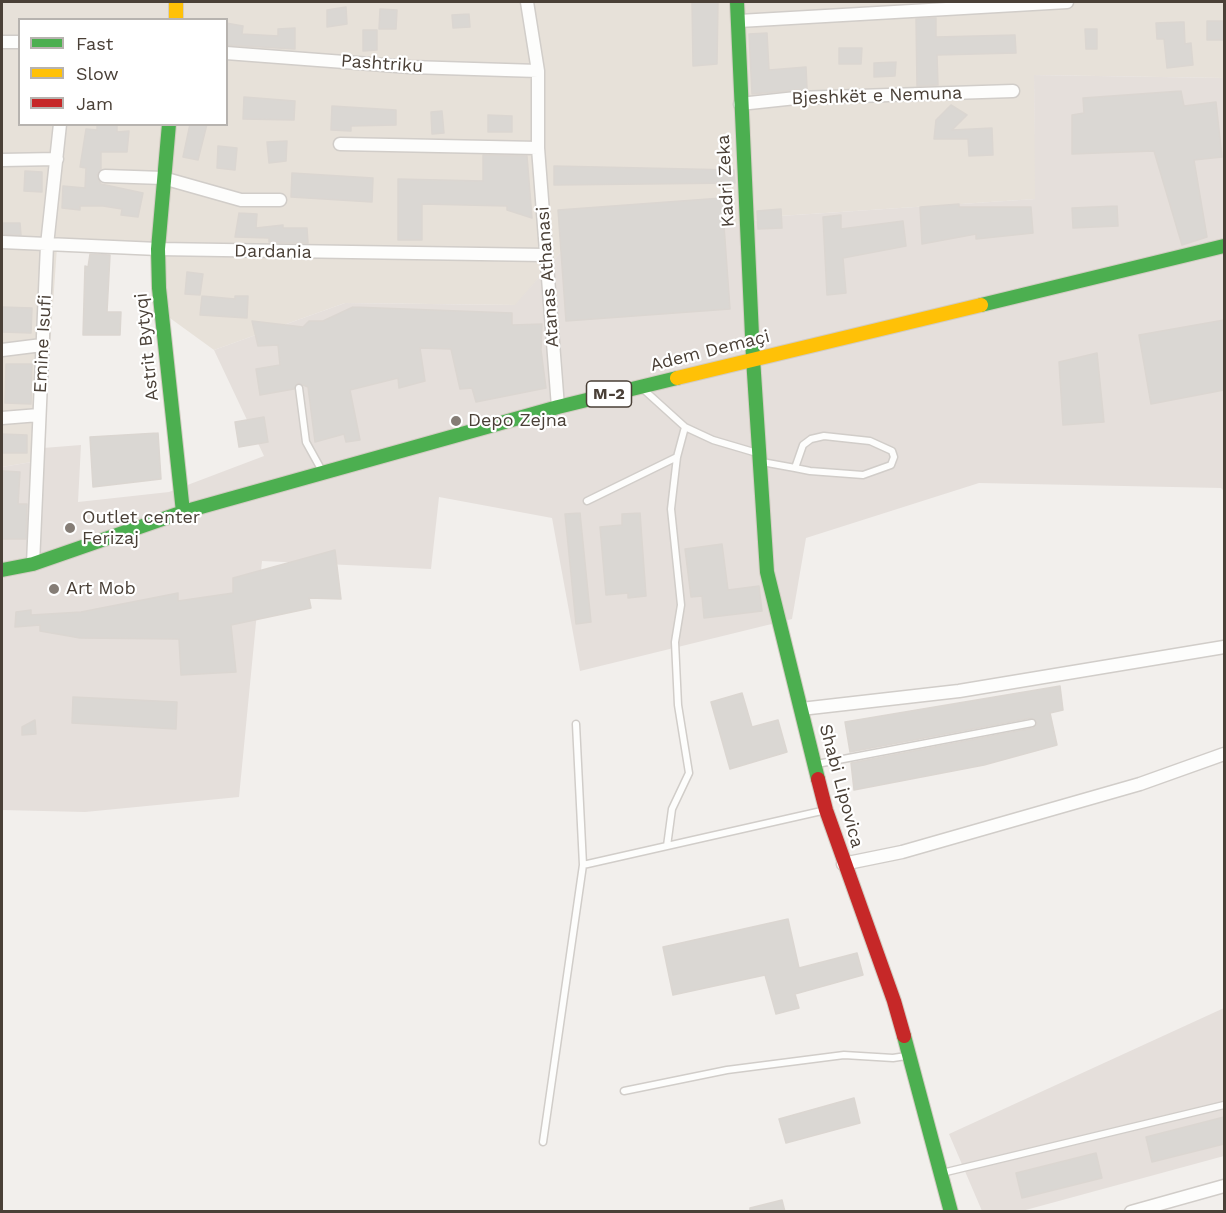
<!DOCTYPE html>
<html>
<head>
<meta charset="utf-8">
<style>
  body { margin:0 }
  #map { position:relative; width:1226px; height:1213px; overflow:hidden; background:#f2efec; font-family:"Work Sans",sans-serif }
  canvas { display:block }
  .frame { position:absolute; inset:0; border:3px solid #4a4037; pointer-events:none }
  .legend { position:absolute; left:18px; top:18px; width:210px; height:108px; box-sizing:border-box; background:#fff; border:2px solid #b7b3af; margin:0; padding:8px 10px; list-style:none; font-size:18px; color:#4a4037 }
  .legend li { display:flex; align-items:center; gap:12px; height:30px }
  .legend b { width:30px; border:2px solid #b7b3af }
</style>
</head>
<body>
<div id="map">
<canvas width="1226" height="1213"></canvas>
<div class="frame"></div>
<ul class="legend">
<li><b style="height:8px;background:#4caf50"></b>Fast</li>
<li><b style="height:8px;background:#ffc107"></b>Slow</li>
<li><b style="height:8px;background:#c62828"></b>Jam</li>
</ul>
</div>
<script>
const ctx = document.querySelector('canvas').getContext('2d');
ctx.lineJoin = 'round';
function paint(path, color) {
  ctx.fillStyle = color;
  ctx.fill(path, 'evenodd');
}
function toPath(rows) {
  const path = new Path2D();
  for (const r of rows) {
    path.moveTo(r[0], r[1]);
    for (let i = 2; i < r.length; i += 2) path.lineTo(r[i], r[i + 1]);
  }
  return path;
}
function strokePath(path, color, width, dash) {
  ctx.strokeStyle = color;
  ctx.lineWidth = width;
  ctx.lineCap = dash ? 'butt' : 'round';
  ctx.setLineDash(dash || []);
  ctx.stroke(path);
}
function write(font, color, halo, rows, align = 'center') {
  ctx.font = font + ' "Work Sans",sans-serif';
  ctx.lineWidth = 4.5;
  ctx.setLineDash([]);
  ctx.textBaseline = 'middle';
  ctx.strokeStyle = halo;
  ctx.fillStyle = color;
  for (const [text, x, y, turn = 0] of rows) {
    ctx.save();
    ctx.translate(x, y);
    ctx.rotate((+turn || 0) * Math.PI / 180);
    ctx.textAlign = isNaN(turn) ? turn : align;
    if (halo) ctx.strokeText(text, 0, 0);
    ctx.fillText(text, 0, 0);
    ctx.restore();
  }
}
paint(toPath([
  [2,2,1224,2,1224,78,1034,75,1036,199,780,216,657,240,566,246,516,305,345,303,214,350,163,313,162,249,57,247,43,448,32,462,2,467],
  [20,20,226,20,226,124,20,124]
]), '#e7e1d9');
paint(toPath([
  [1034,75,1224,78,1224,491,1221,488,979,483,806,538,792,619,580,671,552,518,439,497,431,569,262,561,239,797,85,812,2,810,2,467,32,462,43,448,81,445,78,502,169,492,264,456,214,350,345,303,515,305,566,246,657,240,780,216,1035,199],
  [1224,1008,1224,1156,1022,1211,982,1211,949,1134]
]), '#e5dfdb');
const building = toPath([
  [692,2,718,2,717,64,693,66,692,2],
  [346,7,347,24,327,27,327,10,346,7],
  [380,9,397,10,396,29,379,29,380,9],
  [469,14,470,27,453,28,452,15,469,14],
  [936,18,936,37,1015,35,1016,53,937,55,938,85,917,86,916,19,936,18],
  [1207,21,1224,21,1224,40,1207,40,1207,21],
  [1181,22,1184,22,1185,44,1191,43,1193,65,1167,68,1164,39,1157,39,1156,23,1181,22],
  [226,23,243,26,242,34,278,36,278,29,295,28,295,49,226,45,226,23],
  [1085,29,1097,29,1097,49,1086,49,1085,29],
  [363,30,377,30,377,50,363,51,363,30],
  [767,33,769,70,806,67,807,89,752,94,749,34,767,33],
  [839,48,862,48,861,64,839,64,839,48],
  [896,62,895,76,874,77,874,63,896,62],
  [1181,91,1184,106,1216,102,1222,157,1194,160,1207,237,1182,245,1154,151,1072,154,1072,115,1084,113,1083,98,1181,91],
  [244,97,295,101,294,120,243,119,244,97],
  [951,105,967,115,952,130,992,128,993,155,969,156,968,139,934,139,936,120,951,105],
  [332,106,396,110,396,125,351,126,351,131,331,130,332,106],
  [442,111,444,133,432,134,431,112,442,111],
  [488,115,512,116,512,132,488,132,488,115],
  [97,124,117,124,117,132,129,131,127,152,101,152,101,169,97,176,101,184,143,193,138,217,121,215,122,209,103,206,80,206,80,210,62,208,63,186,85,188,86,168,80,167,86,129,97,130,97,124],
  [190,124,207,124,198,160,183,157,190,124],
  [287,141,286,161,269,163,267,142,287,141],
  [218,146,237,148,235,170,217,168,218,146],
  [483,155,527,156,532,218,507,210,507,206,422,204,422,240,398,240,398,179,483,181,483,155],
  [554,166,734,170,735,183,554,185,554,166],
  [25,171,42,172,42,192,24,191,25,171],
  [292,173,373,178,372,202,291,197,292,173],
  [722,198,730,309,566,321,558,210,722,198],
  [959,204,959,207,1031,207,1033,233,976,239,976,234,922,244,920,207,959,204],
  [1117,206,1118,226,1073,228,1072,208,1117,206],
  [781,209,782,228,758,229,757,211,781,209],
  [239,213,257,214,256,228,283,225,283,228,307,228,308,243,269,242,269,238,235,237,239,213],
  [841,215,841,229,903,221,906,246,843,258,846,293,827,295,823,217,841,215],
  [3,223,20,223,21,235,3,234,3,223],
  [90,254,110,255,107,312,121,312,120,335,83,335,85,266,88,267,90,254],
  [187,272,203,274,200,295,185,294,187,272],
  [202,296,235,299,235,296,248,296,247,318,200,315,202,296],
  [2,307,32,308,31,333,2,332,2,307],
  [353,307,512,313,512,325,542,324,541,350,546,388,476,402,472,388,460,389,451,349,420,348,425,381,399,388,398,378,350,390,360,440,346,442,344,434,315,442,308,387,298,383,294,389,260,395,256,369,280,365,278,345,258,346,252,321,303,327,309,321,323,321,353,307],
  [1224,320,1224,390,1151,404,1139,335,1224,320],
  [1097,353,1104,422,1063,425,1059,362,1097,353],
  [6,364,32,364,31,404,5,403,6,364],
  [264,417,268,442,239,447,235,422,264,417],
  [158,433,161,479,93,487,90,437,158,433],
  [2,434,27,435,27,453,2,453,2,434],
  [3,471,20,472,18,504,27,504,26,539,2,539,3,471],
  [580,513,591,622,576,624,565,514,580,513],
  [640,513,646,596,628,598,628,593,606,595,600,527,622,525,622,514,640,513],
  [722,544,728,590,759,586,762,611,704,618,702,596,691,597,685,549,722,544],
  [335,550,341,599,309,598,311,608,231,625,236,672,181,675,179,639,80,638,40,631,40,625,15,627,16,612,31,610,31,615,81,612,178,593,178,601,233,593,233,578,335,550],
  [1060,686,1063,710,1050,713,1057,745,984,765,854,790,851,763,1033,728,1037,723,1031,718,850,752,845,722,1060,686],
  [742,693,752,727,778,720,787,752,730,769,711,702,742,693],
  [73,697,177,702,176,729,72,723,73,697],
  [35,720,36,734,22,735,22,727,35,720],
  [788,919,799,968,857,953,863,975,795,994,799,1008,776,1014,765,975,673,995,663,947,788,919],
  [854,1098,860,1123,786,1143,779,1119,854,1098],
  [1224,1117,1224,1144,1152,1162,1146,1137,1224,1117],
  [1096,1153,1102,1178,1022,1198,1016,1173,1096,1153],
  [782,1200,785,1212,750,1212,750,1208,782,1200]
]);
paint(building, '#dad7d3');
strokePath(building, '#dbd6d1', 1.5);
const lane = toPath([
  [299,388,306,442,321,469],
  [643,389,685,427,713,440,757,453],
  [762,462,795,468,810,471,863,475,891,465,894,457,892,451,870,441,824,436,811,439,803,445,795,468],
  [587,501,677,457],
  [817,764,1032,723],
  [667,846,672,809,689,773,678,705,675,642,681,605,671,509,677,457,685,427],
  [583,865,826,810],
  [624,1091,727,1070,844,1055,893,1058,906,1056],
  [543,1142,583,865,576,724],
  [942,1173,1224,1105]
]);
const street = toPath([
  [527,2,538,71,538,148,558,407],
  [739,21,1067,2],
  [2,42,20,42],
  [226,53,410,67,538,71],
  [740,104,796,98,1013,91],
  [340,144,538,148],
  [2,160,57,159],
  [105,176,163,178,241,200,280,200],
  [2,242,158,249,545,255],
  [2,350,42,345],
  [2,418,39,415],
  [33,564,47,245,60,124],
  [801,709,959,691,1224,647],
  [843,864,902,852,1140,784,1224,754],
  [1131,1212,1224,1186]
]);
const fast = toPath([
  [737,2,753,358,767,572,818,779],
  [169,124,158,249,159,288,183,512],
  [981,305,1224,246],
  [2,570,33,564,183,512,558,407,677,378],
  [904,1036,951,1212]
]);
const slow = toPath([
  [176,2,176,20],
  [677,378,981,305]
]);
const jam = toPath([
  [818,779,826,810,894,1001,904,1036]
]);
strokePath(lane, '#d1cdc9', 9);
strokePath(street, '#d1cdc9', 15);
strokePath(fast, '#d2ccc2', 16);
strokePath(slow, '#d2ccc2', 16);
strokePath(jam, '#d2ccc2', 16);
strokePath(lane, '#fdfdfc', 6);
strokePath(street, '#fdfdfc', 12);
strokePath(fast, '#4caf50', 14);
strokePath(slow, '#ffc107', 14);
strokePath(jam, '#c62828', 14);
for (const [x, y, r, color] of [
  [456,421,6,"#857d76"],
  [70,528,6,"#857d76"],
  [54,589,6,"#857d76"]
]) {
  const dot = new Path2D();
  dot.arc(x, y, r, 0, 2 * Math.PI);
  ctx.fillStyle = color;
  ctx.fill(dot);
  strokePath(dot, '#fff', 2);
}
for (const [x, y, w] of [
  [609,394,45]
]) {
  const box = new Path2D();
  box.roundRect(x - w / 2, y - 13, w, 26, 4.5);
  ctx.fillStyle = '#fff';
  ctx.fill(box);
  strokePath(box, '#4a4037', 1.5);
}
write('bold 16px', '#4a4037', null, [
  ["M-2",609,394]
]);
write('18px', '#4a4037', '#fff', [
  ["Pashtriku",382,64,4],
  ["Bjeshkët e Nemuna",877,96,-2],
  ["Kadri Zeka",726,181,-93],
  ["Dardania",273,252,1],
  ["Atanas Athanasi",548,277,-94],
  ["Emine Isufi",43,344,-87],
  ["Astrit Bytyqi",147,347,-96],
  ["Adem Demaçi",710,351,-14],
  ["Shabi Lipovica",841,786,75]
]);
write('18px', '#4a4037', '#fff', [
  ["Depo Zejna",468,421],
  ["Outlet center",82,518],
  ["Ferizaj",82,539],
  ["Art Mob",66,589]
], 'left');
</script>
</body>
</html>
